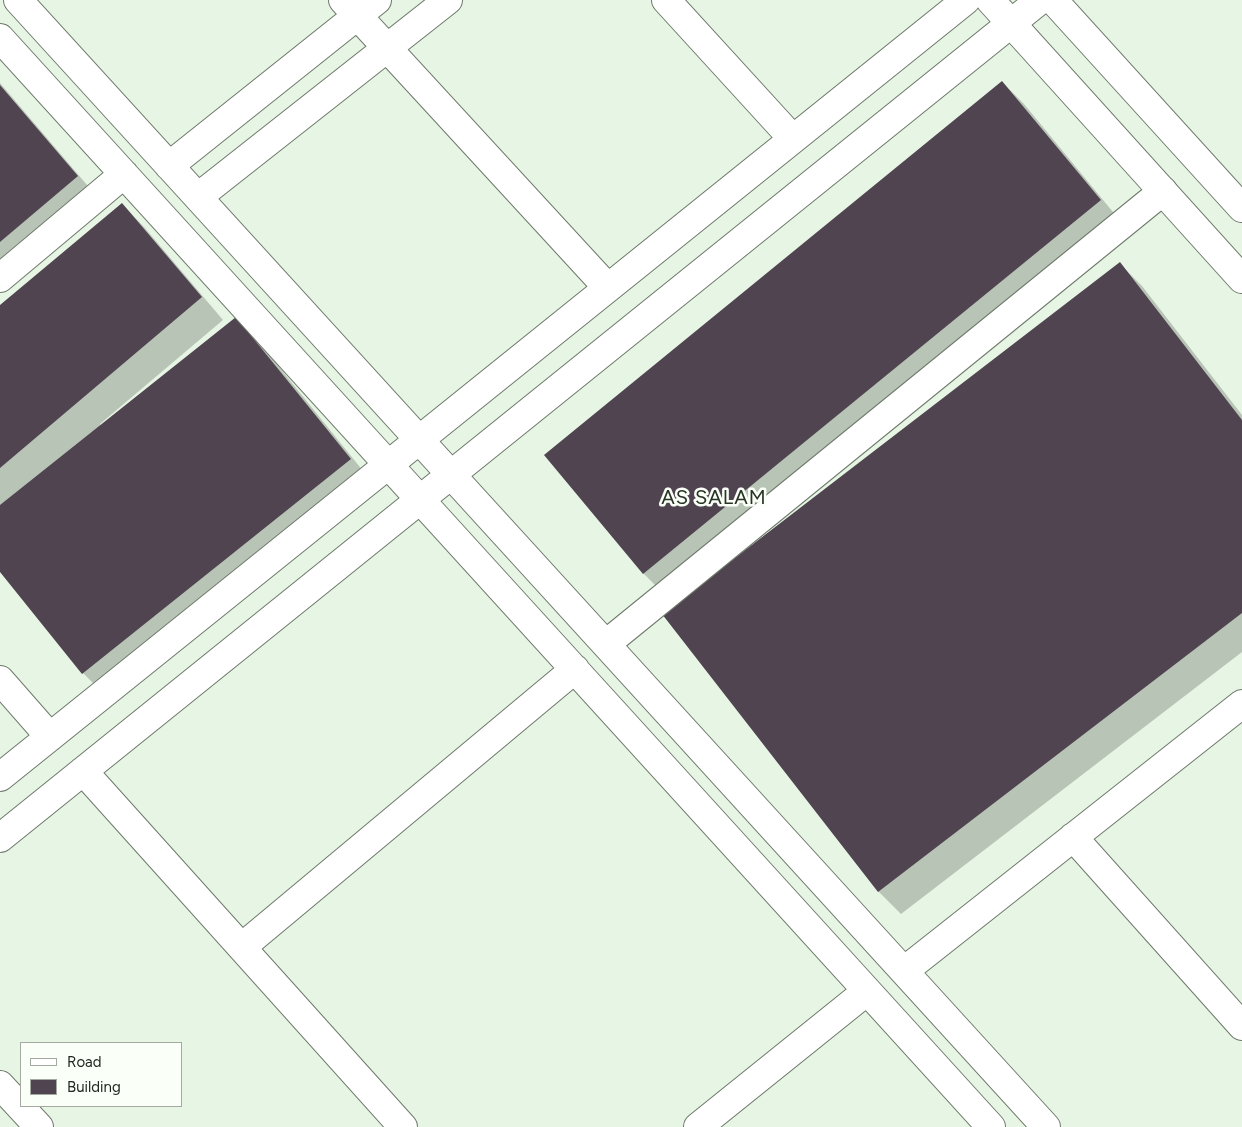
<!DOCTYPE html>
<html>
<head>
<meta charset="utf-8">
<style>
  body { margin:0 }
  #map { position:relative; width:1242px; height:1127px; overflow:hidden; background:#e7f5e4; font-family:Figtree,sans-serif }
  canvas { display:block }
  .legend { position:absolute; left:20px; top:1042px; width:162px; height:65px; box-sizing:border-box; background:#fafff8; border:1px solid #a4a9a2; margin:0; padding:6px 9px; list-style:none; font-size:15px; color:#222721 }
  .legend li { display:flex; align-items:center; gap:10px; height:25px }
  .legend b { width:25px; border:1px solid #a4a9a2 }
</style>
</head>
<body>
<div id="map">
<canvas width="1242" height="1127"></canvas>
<ul class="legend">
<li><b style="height:6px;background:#fff"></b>Road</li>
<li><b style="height:14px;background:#504450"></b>Building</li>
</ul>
</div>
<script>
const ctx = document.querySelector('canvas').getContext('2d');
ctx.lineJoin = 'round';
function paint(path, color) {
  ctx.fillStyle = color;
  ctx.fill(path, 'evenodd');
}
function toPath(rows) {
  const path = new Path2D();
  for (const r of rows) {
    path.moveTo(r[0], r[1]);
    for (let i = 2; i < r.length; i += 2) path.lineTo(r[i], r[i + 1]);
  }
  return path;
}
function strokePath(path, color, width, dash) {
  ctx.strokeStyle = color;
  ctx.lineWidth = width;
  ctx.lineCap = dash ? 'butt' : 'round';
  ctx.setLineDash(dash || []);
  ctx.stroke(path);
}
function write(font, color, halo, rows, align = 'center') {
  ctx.font = font + ' Figtree,sans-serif';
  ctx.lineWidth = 5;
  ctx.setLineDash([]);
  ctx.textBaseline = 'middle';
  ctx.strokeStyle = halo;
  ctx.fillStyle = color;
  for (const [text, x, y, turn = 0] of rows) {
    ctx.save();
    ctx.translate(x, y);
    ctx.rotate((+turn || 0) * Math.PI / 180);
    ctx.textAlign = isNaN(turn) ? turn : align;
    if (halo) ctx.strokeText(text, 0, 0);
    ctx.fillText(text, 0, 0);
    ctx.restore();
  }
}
paint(toPath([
  [1002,82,1024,104,1122,223,666,596,644,574,546,455],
  [0,83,99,199,0,283],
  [122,204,144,227,223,320,100,424,101,426,236,319,258,341,372,482,105,695,83,673,0,570,0,307],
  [1120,264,1142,286,1242,415,1242,652,901,914,879,892,664,615]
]), '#0003');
paint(toPath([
  [1002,81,1101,200,643,574,544,455],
  [0,85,78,176,0,242],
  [122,203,202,297,0,468,0,305],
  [1120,262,1242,420,1242,613,878,892,662,614],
  [236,317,351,459,82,674,0,572,0,505]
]), '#504450');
const minor = toPath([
  [18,0,1046,1127],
  [343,0,608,288],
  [666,0,793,139],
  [0,38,991,1127],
  [169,166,377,0],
  [198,197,448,0],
  [0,278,124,174],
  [606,644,1163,191],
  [0,680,50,737],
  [83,771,403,1127],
  [0,777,966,0],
  [1073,837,1242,1026],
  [0,838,1040,0],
  [242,947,575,669],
  [904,971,1242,704],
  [698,1127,867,991]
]);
const tertiary = toPath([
  [0,1085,39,1127]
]);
const secondary = toPath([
  [990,0,1242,279],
  [1053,0,1242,208]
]);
strokePath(minor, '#6e7a6b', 30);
strokePath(tertiary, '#6e7a6b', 30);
strokePath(secondary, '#6e7a6b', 30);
strokePath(minor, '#fff', 28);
strokePath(tertiary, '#fff', 28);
strokePath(secondary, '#fff', 28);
ctx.letterSpacing = '1px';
write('20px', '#283225', '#fafff8', [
  ["AS SALAM",714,498]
]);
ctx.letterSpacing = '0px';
</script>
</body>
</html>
